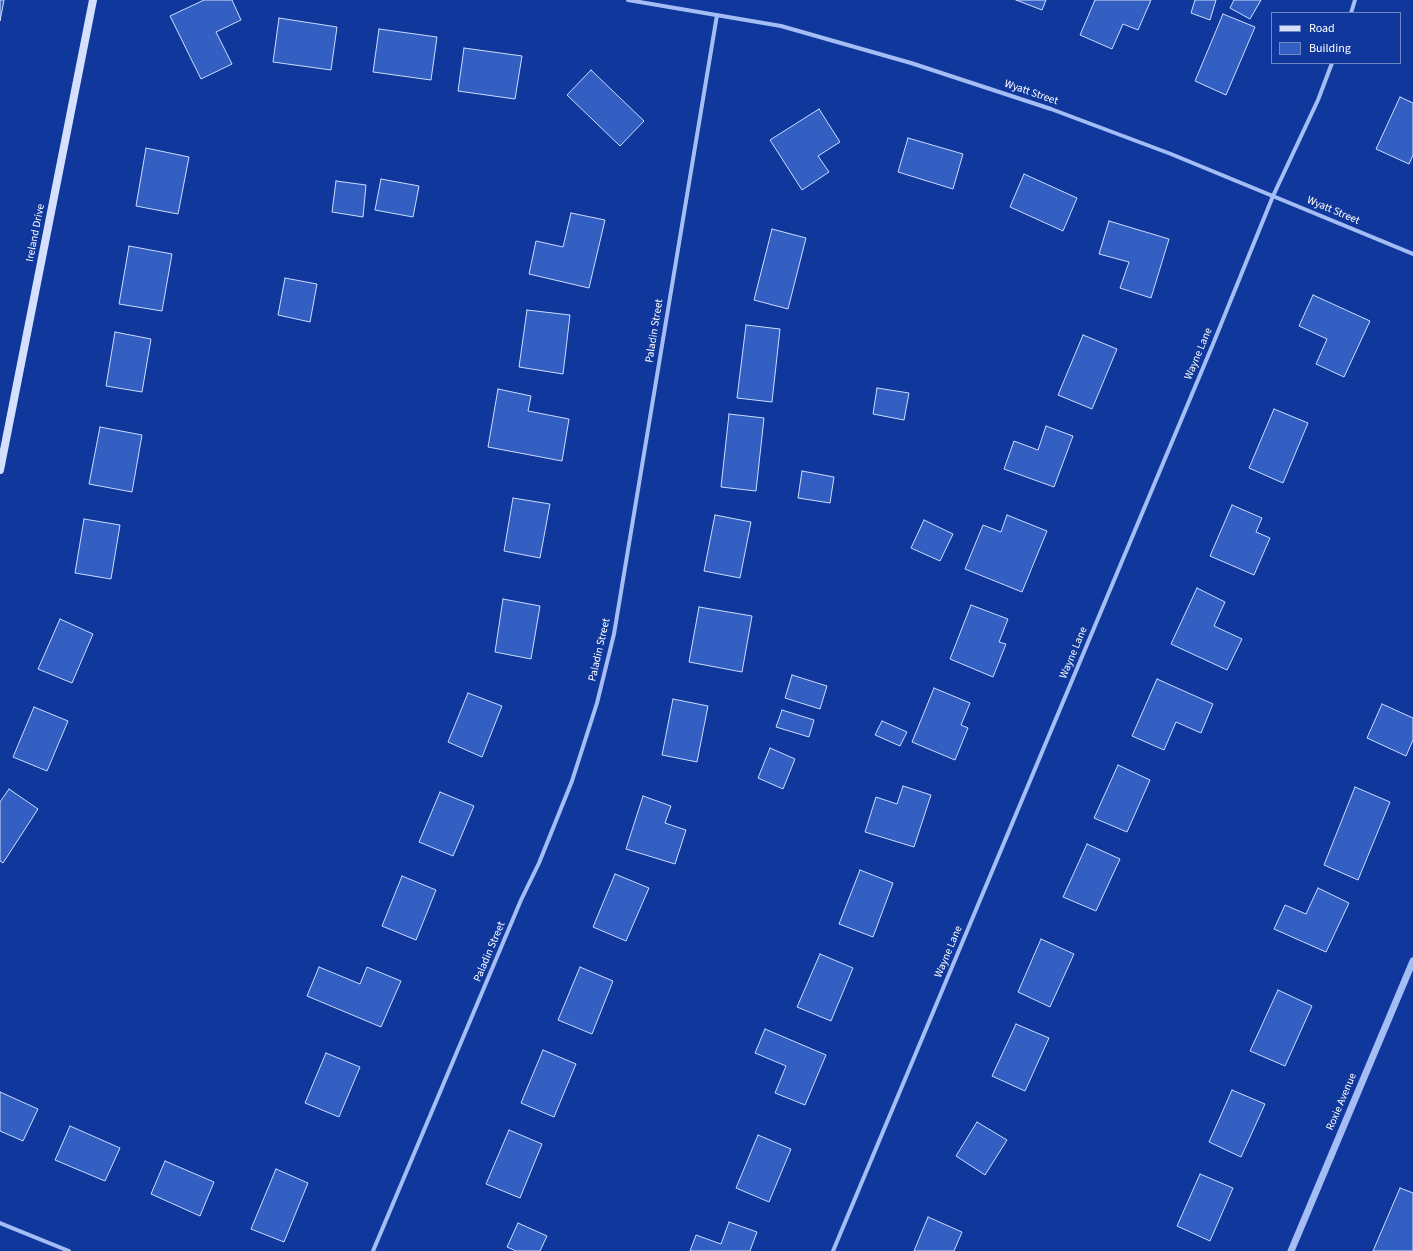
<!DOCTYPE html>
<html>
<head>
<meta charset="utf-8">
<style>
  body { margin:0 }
  #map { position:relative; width:1413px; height:1251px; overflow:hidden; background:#10389c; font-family:"Source Sans 3",sans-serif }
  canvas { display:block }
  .legend { position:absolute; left:1271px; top:12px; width:130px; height:52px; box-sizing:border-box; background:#10389c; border:1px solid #7088c4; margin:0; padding:5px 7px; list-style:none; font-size:12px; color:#fff }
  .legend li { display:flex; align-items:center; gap:8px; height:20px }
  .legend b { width:20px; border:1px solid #7088c4 }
</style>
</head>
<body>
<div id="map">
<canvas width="1413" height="1251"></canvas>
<ul class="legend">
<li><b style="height:5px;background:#d4e0fe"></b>Road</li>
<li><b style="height:11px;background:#345fc2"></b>Building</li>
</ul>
</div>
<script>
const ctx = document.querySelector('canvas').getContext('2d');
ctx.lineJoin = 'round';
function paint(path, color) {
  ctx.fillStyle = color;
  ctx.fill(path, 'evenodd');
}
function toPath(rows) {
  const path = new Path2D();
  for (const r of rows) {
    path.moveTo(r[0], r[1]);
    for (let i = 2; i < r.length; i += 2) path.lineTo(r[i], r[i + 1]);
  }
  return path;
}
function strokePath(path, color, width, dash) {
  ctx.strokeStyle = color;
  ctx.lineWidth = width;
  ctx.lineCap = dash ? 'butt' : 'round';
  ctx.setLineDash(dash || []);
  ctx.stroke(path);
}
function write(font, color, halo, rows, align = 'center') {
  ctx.font = font + ' "Source Sans 3",sans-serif';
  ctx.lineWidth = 3;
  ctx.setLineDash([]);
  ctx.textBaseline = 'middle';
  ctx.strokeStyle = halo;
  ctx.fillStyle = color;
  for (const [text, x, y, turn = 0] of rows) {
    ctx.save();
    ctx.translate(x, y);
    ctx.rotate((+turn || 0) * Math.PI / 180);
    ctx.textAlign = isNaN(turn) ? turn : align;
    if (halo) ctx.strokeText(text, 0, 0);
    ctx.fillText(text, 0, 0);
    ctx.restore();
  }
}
const building = toPath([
  [0,0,4,0,0,21,0,0],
  [204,0,232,0,241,20,216,32,232,64,201,79,170,16,204,0],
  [1016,0,1046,0,1042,10,1016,0],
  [1095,0,1151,0,1138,30,1123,24,1112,49,1080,35,1095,0],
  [1195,0,1216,0,1210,20,1191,13,1195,0],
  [1234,0,1261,0,1250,19,1230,8,1234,0],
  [1223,14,1255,27,1226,95,1195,81,1223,14],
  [279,18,337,27,331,70,273,62,279,18],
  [379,29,437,37,431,80,373,72,379,29],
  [464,48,522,56,515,99,458,91,464,48],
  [591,70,644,121,620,146,567,95,591,70],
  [1400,97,1413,103,1413,155,1409,164,1376,149,1400,97],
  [819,109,840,142,818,156,829,172,802,190,770,140,819,109],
  [908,138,963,154,953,189,898,172,908,138],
  [146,148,189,157,178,214,136,206,146,148],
  [1024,174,1077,198,1063,231,1010,207,1024,174],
  [381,179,419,186,413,217,375,210,381,179],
  [336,181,366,185,363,217,332,212,336,181],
  [571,213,605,220,589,288,529,274,536,241,563,247,571,213],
  [1109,221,1169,239,1151,298,1120,288,1129,262,1099,254,1109,221],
  [772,229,806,238,788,309,754,300,772,229],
  [129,246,172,254,162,311,119,304,129,246],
  [285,278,317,284,310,322,278,315,285,278],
  [1313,295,1370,321,1344,377,1316,364,1327,339,1299,326,1313,295],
  [527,310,570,315,563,374,519,367,527,310],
  [746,325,780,329,772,402,737,398,746,325],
  [115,332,151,339,142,392,106,386,115,332],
  [1083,335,1117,349,1092,409,1058,395,1083,335],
  [877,388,909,393,904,420,873,414,877,388],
  [498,389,531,396,528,411,569,419,562,461,488,447,498,389],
  [1274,409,1308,423,1283,483,1249,468,1274,409],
  [729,414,764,418,756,491,721,487,729,414],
  [1046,426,1073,436,1054,487,1004,469,1014,441,1038,450,1046,426],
  [100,427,142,435,132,492,89,484,100,427],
  [802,471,834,477,830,503,798,498,802,471],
  [513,498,550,504,540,558,504,551,513,498],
  [1232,505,1262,518,1256,532,1270,538,1254,575,1210,556,1232,505],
  [715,515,751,522,740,578,704,571,715,515],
  [1007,515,1047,531,1022,592,965,569,983,525,1001,532,1007,515],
  [84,519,120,525,111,579,75,573,84,519],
  [924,520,953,534,940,561,911,548,924,520],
  [1197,588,1225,602,1214,626,1242,639,1227,670,1171,644,1197,588],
  [503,599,540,606,531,659,495,652,503,599],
  [971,605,1008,619,999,642,1006,644,993,677,950,659,971,605],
  [699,607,752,616,742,672,689,662,699,607],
  [60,619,93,634,72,683,38,669,60,619],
  [792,675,827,686,820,709,785,698,792,675],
  [1157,679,1213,704,1201,733,1176,722,1164,750,1132,736,1157,679],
  [934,688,970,703,961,725,968,728,955,760,912,742,934,688],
  [468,693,502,706,482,757,448,742,468,693],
  [673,699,708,706,697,762,662,755,673,699],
  [1382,704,1413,718,1413,740,1406,756,1367,738,1382,704],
  [34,707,68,721,47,771,13,757,34,707],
  [782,710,814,720,809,737,776,727,782,710],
  [882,721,907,732,900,746,875,735,882,721],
  [770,748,795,759,783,789,758,778,770,748],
  [1118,765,1150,780,1127,832,1094,818,1118,765],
  [903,786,931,795,914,847,865,832,876,797,897,804,903,786],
  [1355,787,1390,802,1358,880,1324,865,1355,787],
  [9,789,38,809,3,863,0,861,0,802,9,789],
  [440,792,474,806,453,856,419,842,440,792],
  [643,796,671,806,665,823,686,830,675,864,626,849,643,796],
  [1087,844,1120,859,1096,911,1063,897,1087,844],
  [860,870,893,883,873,937,839,924,860,870],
  [615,874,649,888,626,941,593,927,615,874],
  [402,876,436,890,416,940,382,926,402,876],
  [1318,888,1349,903,1326,952,1274,929,1285,905,1306,914,1318,888],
  [1041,939,1074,954,1050,1007,1018,992,1041,939],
  [820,954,853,968,831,1021,797,1007,820,954],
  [319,967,360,984,367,967,401,981,381,1027,307,996,319,967],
  [580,967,613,981,592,1034,558,1020,580,967],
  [1278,990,1312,1006,1285,1066,1250,1051,1278,990],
  [1016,1024,1049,1038,1025,1091,992,1076,1016,1024],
  [765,1029,826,1055,805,1105,775,1093,786,1066,755,1053,765,1029],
  [543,1050,576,1064,554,1117,521,1103,543,1050],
  [326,1053,360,1067,339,1117,305,1103,326,1053],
  [1232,1090,1265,1104,1241,1157,1209,1142,1232,1090],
  [0,1092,38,1109,23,1141,0,1131,0,1092],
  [977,1122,1007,1140,985,1175,956,1156,977,1122],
  [70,1126,120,1148,105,1181,55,1160,70,1126],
  [509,1130,542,1144,520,1198,486,1184,509,1130],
  [758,1135,791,1149,769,1202,736,1188,758,1135],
  [165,1161,214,1182,200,1216,151,1194,165,1161],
  [276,1169,308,1183,284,1242,251,1229,276,1169],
  [1200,1174,1233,1188,1210,1241,1177,1226,1200,1174],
  [1400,1188,1413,1193,1413,1251,1373,1251,1400,1188],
  [928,1217,962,1232,954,1251,914,1251,928,1217],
  [729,1222,757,1232,750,1251,690,1251,696,1235,721,1244,729,1222],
  [518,1223,547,1236,540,1251,516,1251,507,1247,518,1223]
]);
paint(building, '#345fc2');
strokePath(building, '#ccdcfe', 1);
strokePath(toPath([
  [628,0,781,26,911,63,1051,109,1171,154,1413,254],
  [1351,13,1355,0],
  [0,1223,69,1251],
  [373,1251,521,900,539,863,572,781,597,703,614,634,717,15],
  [833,1251,1213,344,1273,196,1318,100,1332,63]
]), '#a4bdf5', 4);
strokePath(toPath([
  [1291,1251,1413,961]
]), '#a4bdf5', 7);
strokePath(toPath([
  [0,470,93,0]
]), '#d4e0fe', 8);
write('11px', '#fff', '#10389c', [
  ["Wyatt Street",1031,93,19],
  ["Wyatt Street",1333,211,23],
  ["Ireland Drive",36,233,-79],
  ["Paladin Street",655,331,-81],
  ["Wayne Lane",1199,354,-67],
  ["Paladin Street",600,650,-77],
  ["Wayne Lane",1074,653,-67],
  ["Paladin Street",490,952,-67],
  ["Wayne Lane",949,952,-67],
  ["Roxie Avenue",1342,1102,-67]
]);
</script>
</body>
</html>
